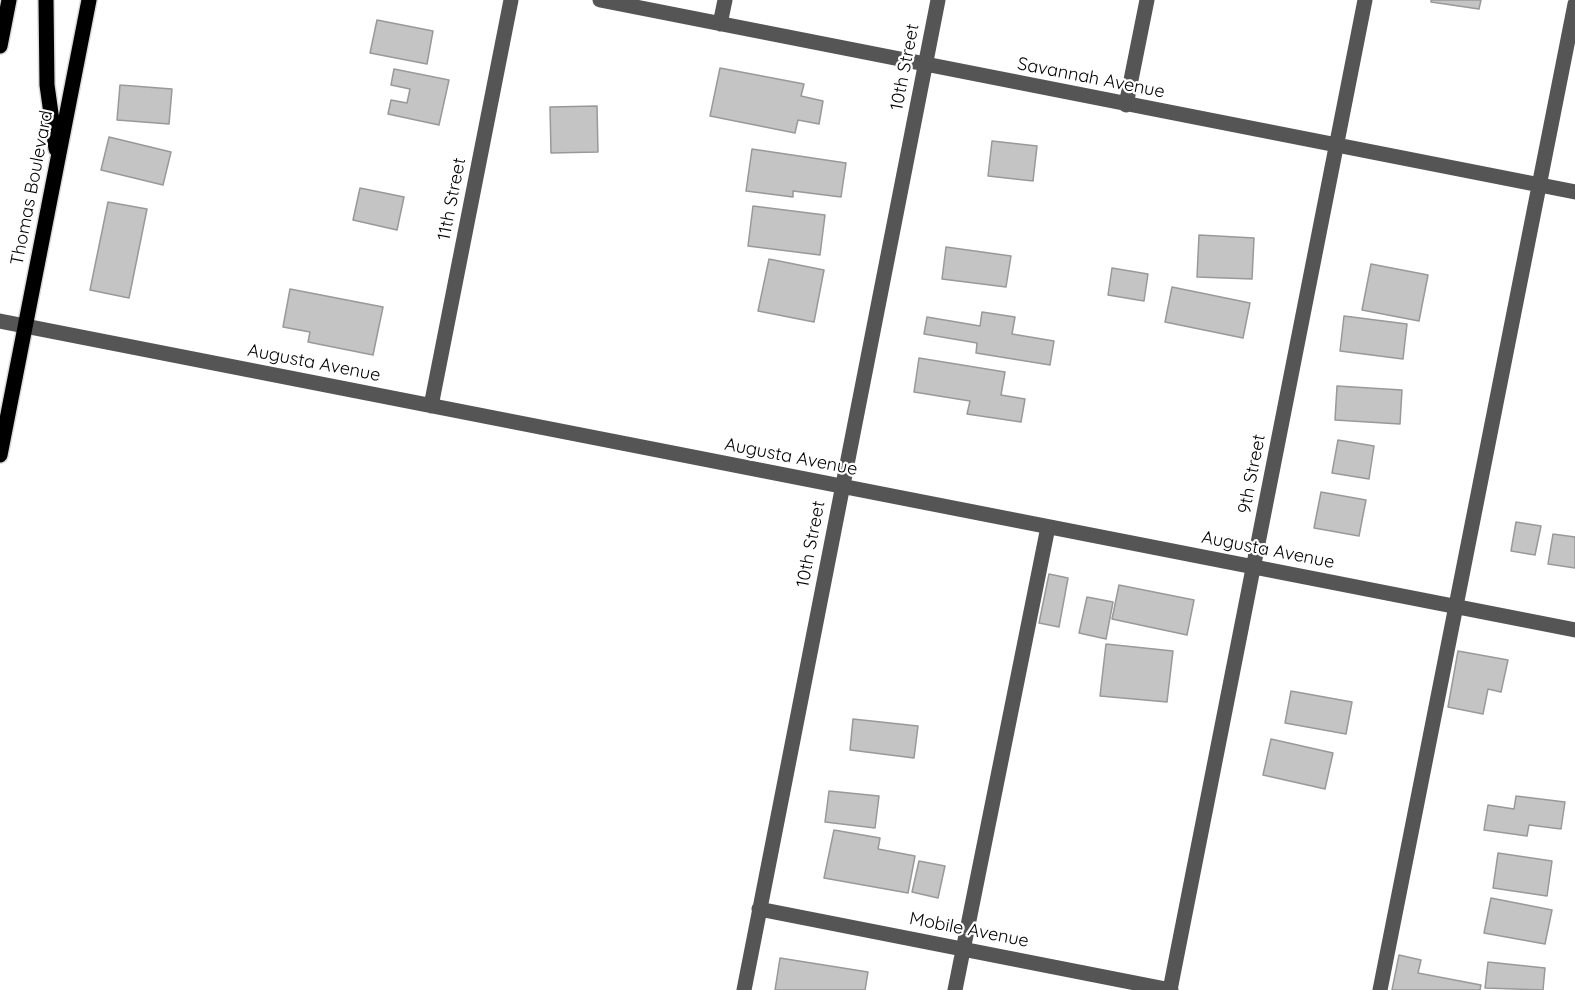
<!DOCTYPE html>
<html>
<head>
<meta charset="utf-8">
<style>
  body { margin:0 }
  canvas { display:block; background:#fff }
</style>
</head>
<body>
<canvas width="1575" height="990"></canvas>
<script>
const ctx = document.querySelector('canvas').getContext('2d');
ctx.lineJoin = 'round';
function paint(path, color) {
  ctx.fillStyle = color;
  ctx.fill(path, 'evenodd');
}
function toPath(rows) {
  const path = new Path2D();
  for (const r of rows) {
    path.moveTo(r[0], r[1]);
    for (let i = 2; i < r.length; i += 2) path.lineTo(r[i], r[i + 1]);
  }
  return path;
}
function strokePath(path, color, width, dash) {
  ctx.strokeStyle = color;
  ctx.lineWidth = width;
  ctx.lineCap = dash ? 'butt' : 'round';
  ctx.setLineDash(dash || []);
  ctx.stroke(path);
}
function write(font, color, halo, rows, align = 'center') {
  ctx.font = font + ' Quicksand,sans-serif';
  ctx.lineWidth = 4.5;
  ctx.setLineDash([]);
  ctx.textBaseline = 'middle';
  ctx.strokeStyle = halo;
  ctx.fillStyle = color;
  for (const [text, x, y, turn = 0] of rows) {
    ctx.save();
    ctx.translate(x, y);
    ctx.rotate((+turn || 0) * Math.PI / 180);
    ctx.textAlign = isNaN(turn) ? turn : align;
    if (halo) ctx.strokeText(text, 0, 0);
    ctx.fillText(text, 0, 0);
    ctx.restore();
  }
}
const building = toPath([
  [1431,0,1481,0,1479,9,1431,2,1431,0],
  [377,20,433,31,427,64,370,53,377,20],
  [720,68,804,84,801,96,823,101,819,124,798,120,795,133,710,116,720,68],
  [394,69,449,80,439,125,388,114,391,100,407,103,410,89,391,85,394,69],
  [120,85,172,89,169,124,117,120,120,85],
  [597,106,598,152,551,153,550,107,597,106],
  [109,137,171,152,163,185,101,170,109,137],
  [992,141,1037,146,1033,181,988,176,992,141],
  [752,149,846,163,841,197,793,191,793,197,746,191,752,149],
  [360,188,404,197,397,230,353,220,360,188],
  [108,202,147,209,129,298,90,290,108,202],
  [753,206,825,215,820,255,748,246,753,206],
  [1199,235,1254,238,1252,279,1197,277,1199,235],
  [946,247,1011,256,1006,287,942,279,946,247],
  [769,259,824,270,814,322,758,311,769,259],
  [1371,264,1428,275,1419,321,1362,310,1371,264],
  [1112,268,1148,274,1144,301,1108,295,1112,268],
  [1172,287,1250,303,1243,338,1165,322,1172,287],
  [290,289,383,307,373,355,308,342,310,332,283,327,290,289],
  [982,312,1015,317,1012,334,1054,341,1050,365,976,353,977,343,924,334,927,317,980,326,982,312],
  [1344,316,1407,324,1403,359,1340,351,1344,316],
  [919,358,1005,372,1001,395,1025,399,1021,422,967,414,970,401,914,392,919,358],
  [1337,386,1402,390,1400,424,1335,420,1337,386],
  [1338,440,1374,446,1369,479,1332,473,1338,440],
  [1321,492,1366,500,1359,536,1314,528,1321,492],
  [1516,522,1541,526,1535,555,1511,551,1516,522],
  [1553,534,1575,537,1575,568,1548,564,1553,534],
  [1049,574,1068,578,1059,627,1039,623,1049,574],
  [1119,585,1194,600,1187,635,1112,619,1119,585],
  [1087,597,1113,602,1106,639,1079,633,1087,597],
  [1106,644,1173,651,1167,702,1100,696,1106,644],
  [1458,651,1508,660,1501,692,1488,689,1483,714,1448,707,1458,651],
  [1291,691,1352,702,1346,734,1285,723,1291,691],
  [853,719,918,726,914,758,850,750,853,719],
  [1271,739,1333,753,1325,789,1263,775,1271,739],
  [829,791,879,796,875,828,825,822,829,791],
  [1516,796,1565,802,1561,829,1529,825,1527,836,1484,830,1488,805,1514,809,1516,796],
  [834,830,880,838,878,849,915,856,908,893,824,878,834,830],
  [1498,853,1552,861,1547,896,1493,888,1498,853],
  [919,861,945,866,938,898,912,892,919,861],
  [1491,898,1552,910,1545,944,1484,933,1491,898],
  [1399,955,1421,960,1418,973,1481,985,1480,990,1392,990,1399,955],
  [780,958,868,972,865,990,775,990,780,958],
  [1488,962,1545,968,1543,990,1485,988,1488,962]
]);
paint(building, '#c4c4c4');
strokePath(building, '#999', 1.5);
const major = toPath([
  [46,0,47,85,56,149],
  [0,46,9,0],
  [0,455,89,0]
]);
strokePath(major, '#dbdbdb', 18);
strokePath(toPath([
  [600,0,1575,192],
  [720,24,725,0],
  [1126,105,1147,0],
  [0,321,1575,630],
  [431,406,511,0],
  [759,909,1171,990],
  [744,990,938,0],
  [955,990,1048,527],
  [1170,990,1365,0],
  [1380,990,1575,4]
]), '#555', 15);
strokePath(major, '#000', 15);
write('18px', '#000', '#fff', [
  ["10th Street",905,67,-79],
  ["Savannah Avenue",1091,78,11],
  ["Thomas Boulevard",32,188,-79],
  ["11th Street",452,199,-79],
  ["Augusta Avenue",314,363,11],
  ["Augusta Avenue",791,457,11],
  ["9th Street",1252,474,-79],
  ["10th Street",811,544,-79],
  ["Augusta Avenue",1268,550,11],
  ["Mobile Avenue",969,930,11]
]);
</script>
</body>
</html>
